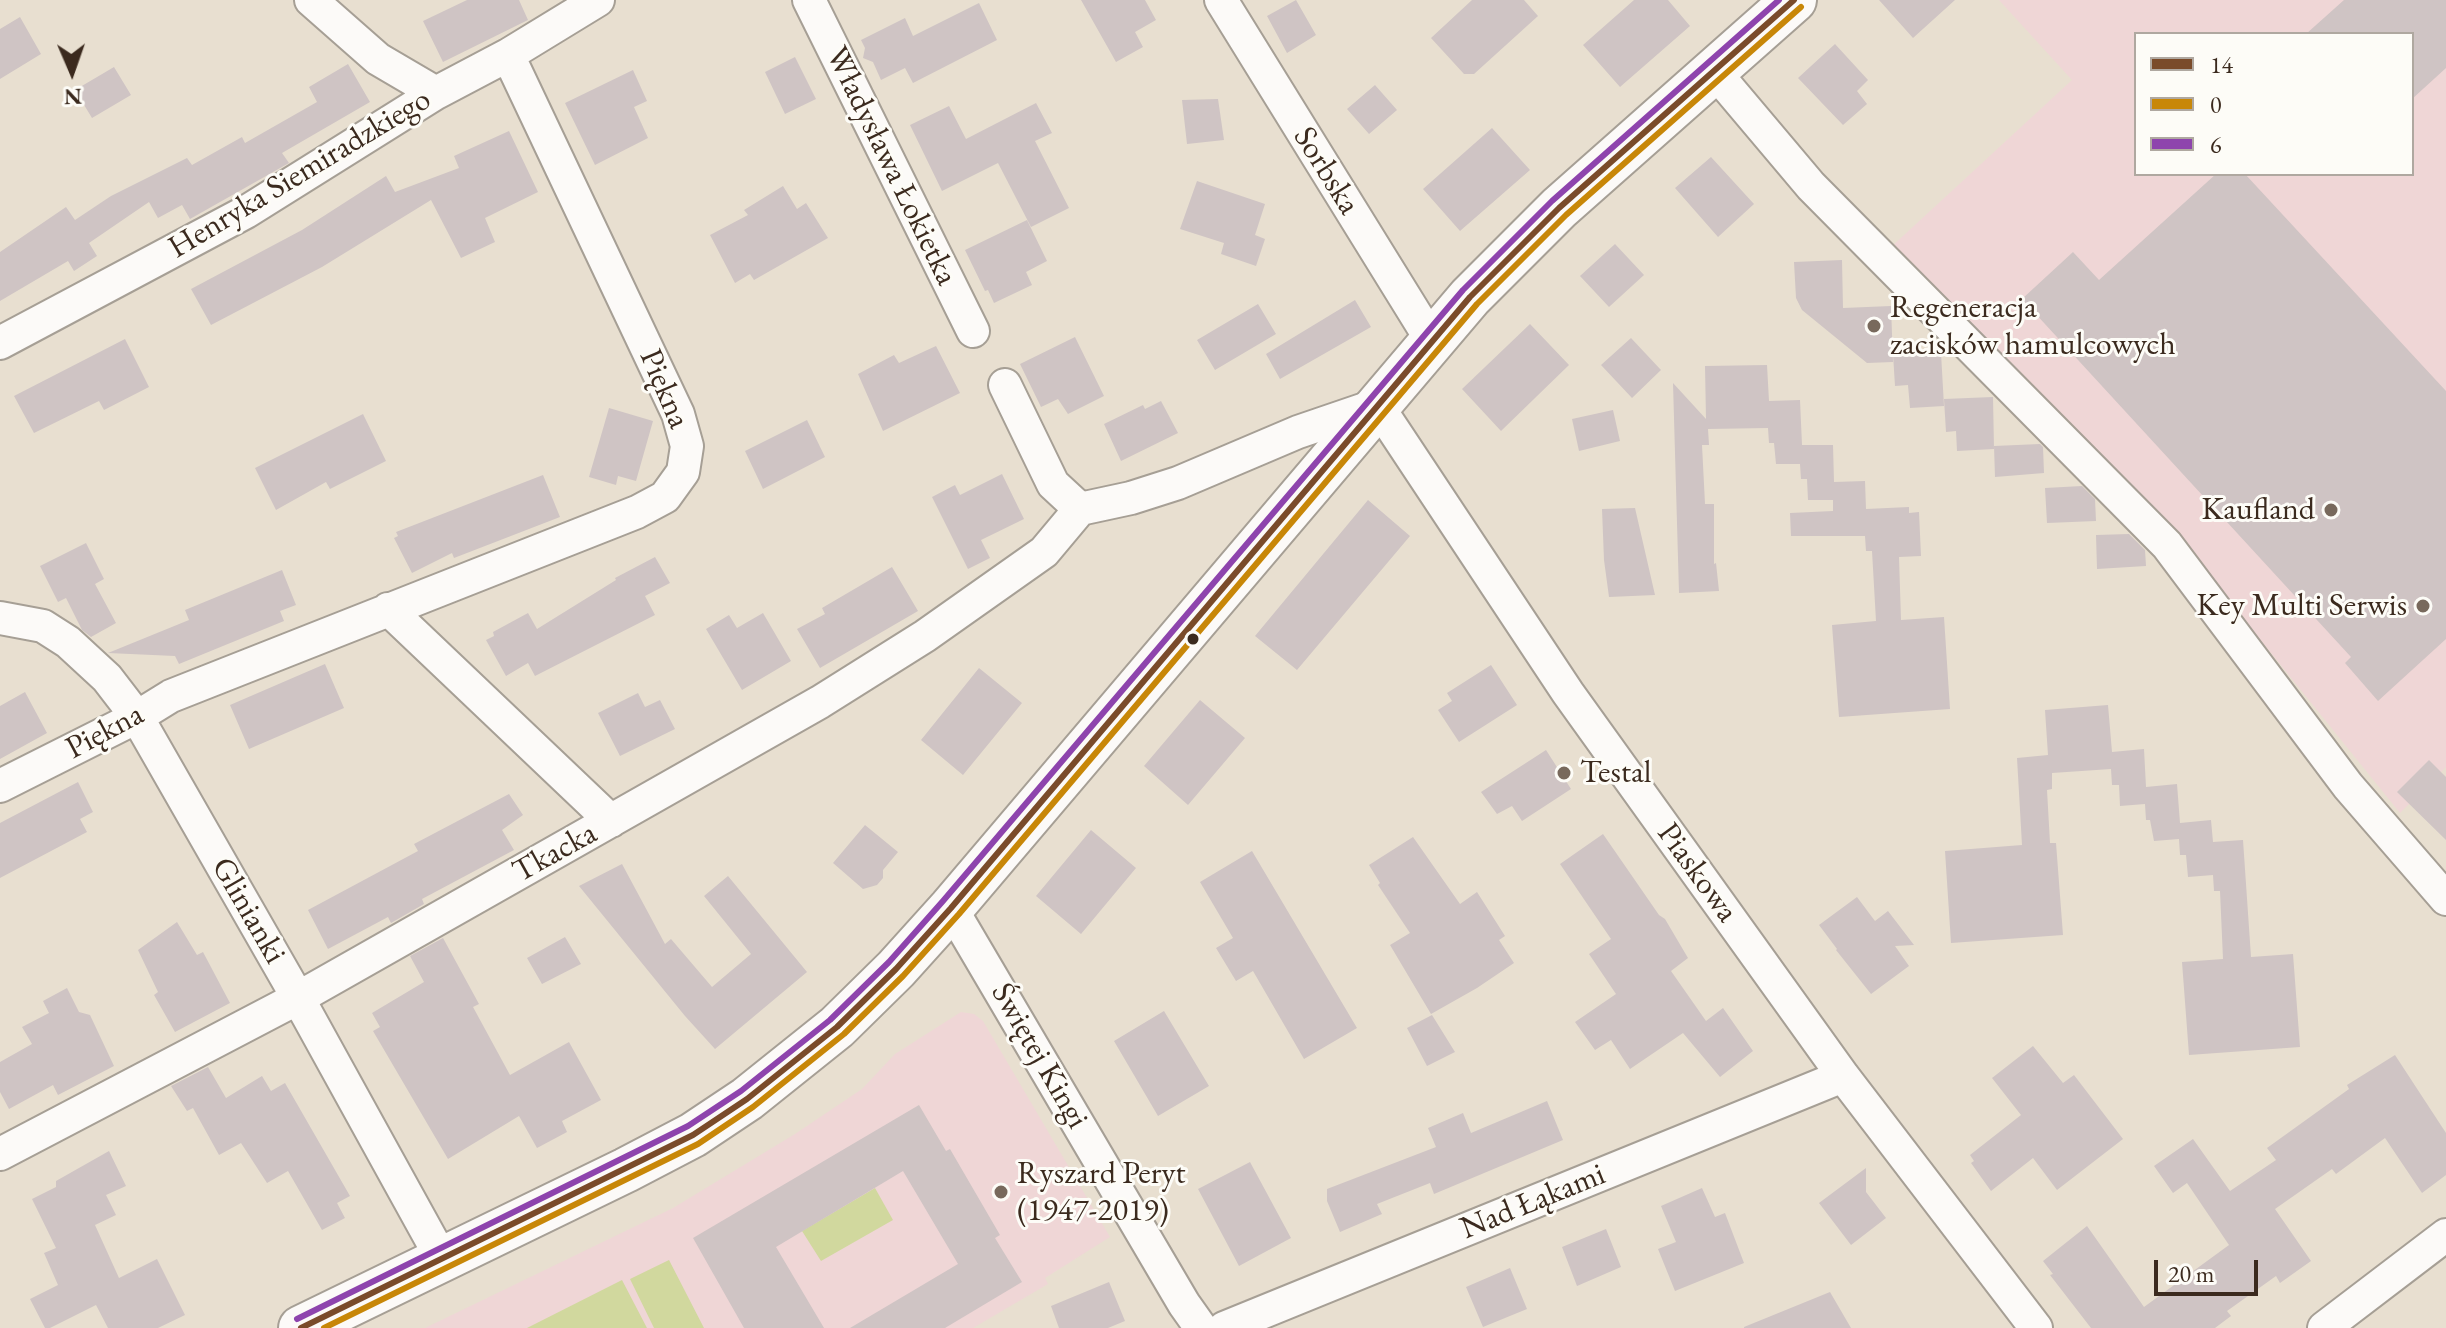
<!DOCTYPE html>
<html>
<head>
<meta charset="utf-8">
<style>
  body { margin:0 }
  #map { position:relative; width:2446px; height:1328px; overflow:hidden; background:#e8dfd0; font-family:"EB Garamond",serif }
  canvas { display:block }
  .legend { position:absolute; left:2134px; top:32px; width:280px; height:144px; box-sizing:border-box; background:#fdfcf7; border:2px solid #afa8a0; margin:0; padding:10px 14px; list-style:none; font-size:24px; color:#3b2a1e }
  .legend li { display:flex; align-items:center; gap:16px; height:40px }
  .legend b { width:40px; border:2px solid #afa8a0 }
  .north { position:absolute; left:32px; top:32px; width:80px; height:80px; -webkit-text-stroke:6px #fdfcf7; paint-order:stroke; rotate:178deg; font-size:22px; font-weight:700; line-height:32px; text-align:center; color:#3b2a1e }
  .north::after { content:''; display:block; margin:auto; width:28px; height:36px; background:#3b2a1e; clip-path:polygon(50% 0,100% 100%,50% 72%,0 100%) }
  .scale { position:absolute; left:2154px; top:1260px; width:104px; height:36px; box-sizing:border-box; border:4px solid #3b2a1e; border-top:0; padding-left:10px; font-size:24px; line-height:28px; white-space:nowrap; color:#3b2a1e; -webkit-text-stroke:6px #fdfcf7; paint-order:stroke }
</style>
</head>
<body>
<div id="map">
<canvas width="2446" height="1328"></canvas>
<ul class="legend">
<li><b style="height:10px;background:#7a4b2a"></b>14</li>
<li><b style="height:10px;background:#c88708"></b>0</li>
<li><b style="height:10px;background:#8e44ad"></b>6</li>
</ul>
<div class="north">N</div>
<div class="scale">20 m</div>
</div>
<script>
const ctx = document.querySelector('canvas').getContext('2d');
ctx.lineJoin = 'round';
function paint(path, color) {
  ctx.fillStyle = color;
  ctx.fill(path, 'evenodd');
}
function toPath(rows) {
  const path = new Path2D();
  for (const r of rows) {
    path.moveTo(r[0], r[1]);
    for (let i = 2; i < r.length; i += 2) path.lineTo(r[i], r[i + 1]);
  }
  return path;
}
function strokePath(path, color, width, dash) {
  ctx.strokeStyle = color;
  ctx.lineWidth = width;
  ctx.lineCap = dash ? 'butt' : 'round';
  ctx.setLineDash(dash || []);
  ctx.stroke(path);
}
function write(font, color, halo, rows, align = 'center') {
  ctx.font = font + ' "EB Garamond",serif';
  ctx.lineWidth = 6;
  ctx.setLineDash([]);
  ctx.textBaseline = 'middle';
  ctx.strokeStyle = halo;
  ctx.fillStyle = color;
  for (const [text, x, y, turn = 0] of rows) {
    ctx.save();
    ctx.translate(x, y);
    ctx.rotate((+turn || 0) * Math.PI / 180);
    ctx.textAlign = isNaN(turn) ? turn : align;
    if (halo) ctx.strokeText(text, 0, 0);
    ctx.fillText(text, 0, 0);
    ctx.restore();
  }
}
paint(toPath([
  [1999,0,2446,0,2446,767,2400,813,2179,539,1890,248,2072,80],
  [2136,34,2412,34,2412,174,2136,174],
  [961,1012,974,1014,983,1021,1110,1237,1045,1278,1048,1284,973,1328,425,1328,673,1208,795,1134,862,1089,895,1054]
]), '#efd6d6');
paint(toPath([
  [875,1188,893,1220,821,1261,802,1231],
  [669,1260,704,1328,654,1328,630,1279],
  [622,1280,647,1328,527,1328]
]), '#d1d89e');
paint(toPath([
  [467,0,519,0,528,20,443,62,423,21],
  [1081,0,1145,0,1156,20,1135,32,1143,47,1116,62],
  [1296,0,1316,35,1287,53,1267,16],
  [1472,0,1524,0,1538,16,1474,74,1464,74,1431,38],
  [1634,0,1668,0,1690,26,1620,87,1583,45],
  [1879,0,1955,0,1913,38],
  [2344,0,2446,0,2446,68,2412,99,2412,34,2306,34],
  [979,3,997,40,913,83,905,68,881,80,873,62,863,58,865,48,861,40,905,18,913,36],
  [20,17,41,54,0,79,0,29],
  [1835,44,1868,80,1857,91,1867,104,1843,125,1798,78],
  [795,57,816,99,785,114,765,72],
  [348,64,370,102,282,153,289,163,190,219,182,205,158,218,149,202,89,243,97,256,74,271,68,261,0,301,0,252,66,207,75,220,111,196,187,158,192,165,242,137,245,143,317,102,309,87],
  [114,67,131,95,92,118,75,90],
  [633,70,647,101,634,107,648,138,595,165,565,103],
  [1375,85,1397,110,1369,134,1347,109],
  [1218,99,1224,140,1187,144,1182,100],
  [1036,103,1052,133,1035,141,1069,208,1031,227,998,163,942,191,910,125,949,106,966,139],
  [1492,128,1530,170,1460,231,1423,189],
  [509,131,538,192,485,218,495,242,461,258,431,200,322,267,211,325,191,289,302,230,386,176,395,192,459,168,454,156],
  [1711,157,1754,204,1718,237,1675,188],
  [2216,174,2245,174,2446,391,2446,639,2378,701,2345,663,2351,657,2022,299,2073,252,2099,280],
  [1197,181,1265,204,1255,235,1265,239,1256,266,1221,254,1224,243,1180,229],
  [783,186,797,209,806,203,828,238,754,280,750,274,735,283,710,235,748,215,744,210],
  [1027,220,1047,261,1026,272,1032,285,994,303,988,290,985,291,965,250],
  [1615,244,1644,275,1609,307,1580,276],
  [1842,260,1843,308,1891,306,1893,362,1867,363,1802,310,1796,298,1794,262],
  [1355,300,1371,327,1280,379,1266,354],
  [1258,304,1276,334,1215,370,1197,340],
  [1530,324,1569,365,1501,431,1462,389],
  [1075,337,1104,396,1068,414,1058,399,1041,407,1020,364],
  [1631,338,1661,370,1632,398,1601,365],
  [125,339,149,387,104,410,99,401,34,433,14,396],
  [936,346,960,393,883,431,858,374,894,355,899,363],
  [1941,353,1944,406,1910,408,1908,385,1895,386,1893,354],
  [1767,365,1769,401,1800,400,1802,445,1833,445,1834,482,1865,481,1866,509,1909,507,1909,513,1919,512,1921,556,1899,557,1901,620,1944,617,1950,709,1839,717,1832,625,1876,621,1872,551,1866,551,1865,536,1791,536,1790,513,1833,511,1833,500,1808,500,1807,479,1801,479,1800,464,1776,464,1774,443,1769,443,1768,428,1708,429,1709,445,1702,445,1705,504,1714,504,1714,564,1716,563,1719,591,1679,593,1673,383,1706,419,1705,366],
  [1993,397,1994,449,1957,451,1956,431,1946,432,1944,399],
  [1161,401,1178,433,1121,461,1104,424,1143,405,1145,409],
  [609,408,653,421,636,481,618,476,616,485,589,477],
  [1613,410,1620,441,1579,451,1572,419],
  [363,414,386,461,330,489,326,482,276,510,255,468],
  [807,420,825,457,763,489,745,451],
  [2040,444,2043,447,2044,473,1995,477,1994,446],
  [1002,474,1024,519,981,540,990,558,968,569,932,497,955,485,960,495],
  [543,475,560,517,454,558,452,553,412,573,394,538,398,536,396,532],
  [2082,486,2095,499,2096,521,2047,523,2045,488],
  [1368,500,1410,536,1297,670,1255,636],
  [1635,508,1655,595,1609,597,1604,560,1602,509],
  [2129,534,2145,550,2146,566,2097,569,2096,535],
  [86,543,104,579,95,584,116,623,91,637,82,630,66,598,58,602,40,566],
  [655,557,670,583,645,596,655,615,535,676,528,663,506,676,486,640,494,636,493,632,528,613,537,629,616,580,615,578],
  [892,567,918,611,820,668,797,629,825,614,822,608],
  [282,570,296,605,280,611,284,621,179,664,175,656,108,653,189,620,185,610],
  [763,613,791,661,742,690,706,629,729,615,737,628],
  [325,664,344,708,249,749,230,705],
  [1491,665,1517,705,1459,742,1438,710,1452,701,1447,693],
  [979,668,1022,703,963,775,921,740],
  [25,692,47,733,0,759,0,706],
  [638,693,645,707,660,700,675,729,620,756,598,713],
  [1200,700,1245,738,1188,805,1144,766],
  [2108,705,2112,752,2144,749,2146,787,2177,784,2180,823,2211,820,2213,842,2243,840,2251,957,2293,954,2300,1047,2189,1055,2182,962,2223,959,2220,891,2214,891,2213,875,2188,877,2186,855,2180,855,2179,839,2154,841,2150,820,2146,820,2145,804,2120,806,2119,785,2112,785,2111,769,2052,773,2052,789,2047,790,2050,843,2056,843,2063,935,1951,943,1945,851,2022,845,2017,758,2048,755,2045,710],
  [1546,750,1571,789,1522,821,1512,806,1497,814,1481,792],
  [2429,760,2446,777,2446,840,2397,792],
  [78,782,93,812,80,819,87,832,0,878,0,823],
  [509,794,523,815,502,830,514,850,422,899,424,904,391,923,388,917,328,949,308,910,418,851,414,844],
  [865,825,898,852,883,870,883,878,877,885,863,889,833,863],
  [1091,830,1136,868,1081,934,1036,896],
  [1603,834,1659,915,1665,919,1688,958,1671,971,1706,1021,1723,1008,1753,1051,1720,1077,1683,1033,1630,1069,1611,1040,1595,1050,1575,1022,1616,994,1589,954,1611,939,1560,864],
  [1413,837,1460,904,1477,892,1505,936,1499,940,1514,963,1477,988,1431,1014,1390,945,1410,933,1378,885,1380,883,1369,865],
  [1252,851,1357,1028,1304,1059,1253,971,1236,981,1216,948,1233,938,1200,882],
  [622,864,665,944,671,939,712,987,751,954,704,896,728,876,807,972,715,1049,685,1016,579,886],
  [1857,897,1875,921,1888,911,1914,945,1895,946,1909,966,1871,994,1836,950,1837,949,1819,925],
  [177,922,197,955,203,952,230,1003,175,1032,154,995,158,992,138,950],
  [565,937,581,964,542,984,527,958],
  [443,938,479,1004,473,1007,510,1075,569,1042,601,1100,562,1121,567,1132,537,1148,519,1116,448,1159,373,1031,380,1027,372,1013,424,982,410,956],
  [67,988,79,1012,90,1015,114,1066,58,1095,53,1085,9,1109,0,1092,0,1062,32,1044,22,1027,49,1013,43,1001],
  [1164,1011,1209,1086,1158,1116,1114,1041],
  [1432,1015,1455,1052,1427,1066,1407,1028],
  [2033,1046,2063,1083,2074,1075,2123,1139,2057,1190,2033,1158,1991,1191,1971,1163,1974,1161,1970,1155,2021,1115,1992,1078],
  [2395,1055,2446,1133,2446,1175,2422,1193,2385,1138,2336,1174,2332,1169,2275,1209,2311,1261,2280,1283,2276,1276,2227,1311,2231,1316,2215,1328,2091,1328,2050,1275,2053,1274,2043,1261,2087,1226,2144,1307,2229,1245,2187,1183,2173,1193,2154,1166,2193,1139,2230,1191,2276,1160,2267,1148,2349,1089,2347,1085],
  [208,1067,226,1098,262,1076,271,1091,285,1083,350,1196,337,1203,345,1218,322,1230,288,1171,267,1183,241,1143,219,1155,193,1108,187,1111,171,1086],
  [1547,1101,1563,1140,1434,1194,1430,1183,1377,1204,1382,1214,1340,1232,1327,1201,1327,1189,1436,1147,1428,1128,1463,1113,1471,1133],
  [919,1105,946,1151,950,1149,1000,1235,995,1238,1022,1282,945,1328,850,1328,958,1264,903,1171,776,1247,824,1328,744,1328,693,1238],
  [109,1151,126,1186,106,1195,116,1215,95,1225,119,1278,157,1259,185,1315,158,1328,108,1328,96,1305,50,1328,45,1328,30,1299,58,1285,44,1253,56,1248,32,1199,56,1187,56,1181],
  [1250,1162,1291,1238,1239,1266,1198,1189],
  [1866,1168,1866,1192,1886,1218,1851,1245,1819,1203],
  [1702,1188,1715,1217,1725,1213,1744,1263,1675,1291,1658,1249,1676,1242,1661,1206],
  [1606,1229,1621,1267,1577,1286,1562,1247],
  [1510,1268,1527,1309,1483,1327,1466,1287],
  [1109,1282,1125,1321,1108,1328,1059,1328,1051,1306],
  [1830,1292,1851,1328,1744,1328,1744,1327]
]), '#cfc4c4');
const street = toPath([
  [311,0,378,59,436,93],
  [809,0,973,331],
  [1221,0,1432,341],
  [1714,71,1811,186,2167,545,2348,786,2446,899],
  [0,343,246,212,436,93,508,55,598,0],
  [1005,385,1053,484,1080,509],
  [1080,509,1131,498,1178,483,1298,432,1377,405,1568,693,1843,1076,2036,1328],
  [388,609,611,821],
  [0,618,43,626,68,642,107,678,137,717,298,998,442,1259],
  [0,786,137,717,171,696,637,512,665,497,683,472,687,446,678,414,508,55],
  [951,908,1184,1304,1201,1328],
  [0,1154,298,998,820,702,925,636,1044,552,1080,509],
  [1224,1328,1843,1076],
  [2324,1328,2446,1235]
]);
const secondary = toPath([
  [301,1328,626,1170,693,1135,747,1099,837,1027,896,969,951,908,1470,297,1559,208,1794,0]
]);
strokePath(street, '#a69f95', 36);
strokePath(secondary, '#a69f95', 48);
strokePath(street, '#fcfaf8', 32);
strokePath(secondary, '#fcfaf8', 44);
strokePath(toPath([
  [301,1328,693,1135,747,1099,837,1027,896,969,951,908,1470,297,1559,208,1794,0]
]), '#7a4b2a', 6);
strokePath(toPath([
  [324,1328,698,1144,753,1107,844,1034,903,976,959,914,1477,304,1566,215,1801,7]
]), '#c88708', 6);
strokePath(toPath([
  [297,1319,688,1126,741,1091,830,1020,889,962,943,901,1463,290,1552,201,1779,0]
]), '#8e44ad', 6);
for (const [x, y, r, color] of [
  [1874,326,8,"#78695c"],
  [2331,510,8,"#78695c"],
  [2423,606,8,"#78695c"],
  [1193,639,7,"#3b2a1e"],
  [1564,773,8,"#78695c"],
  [1001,1192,8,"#78695c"]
]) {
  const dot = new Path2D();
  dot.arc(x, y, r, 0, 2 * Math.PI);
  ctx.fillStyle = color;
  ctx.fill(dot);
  strokePath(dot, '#fdfcf7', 3);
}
write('32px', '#3b2a1e', '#fdfcf7', [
  ["Władysława Łokietka",891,166,64],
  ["Sorbska",1326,171,58],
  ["Henryka Siemiradzkiego",300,174,-31],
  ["Piękna",664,389,67],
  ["Piękna",105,732,-28],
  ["Tkacka",555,853,-29],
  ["Piaskowa",1697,873,54],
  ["Glinianki",248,911,60],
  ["Świętej Kingi",1039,1056,60],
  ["Nad Łąkami",1533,1202,-22]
]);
write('32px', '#3b2a1e', '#fdfcf7', [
  ["Regeneracja",1890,308],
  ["zacisków hamulcowych",1890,345],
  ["Kaufland",2315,510,"right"],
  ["Key Multi Serwis",2407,606,"right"],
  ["Testal",1580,773],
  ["Ryszard Peryt",1017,1174],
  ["(1947-2019)",1017,1211]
], 'left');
</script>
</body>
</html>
